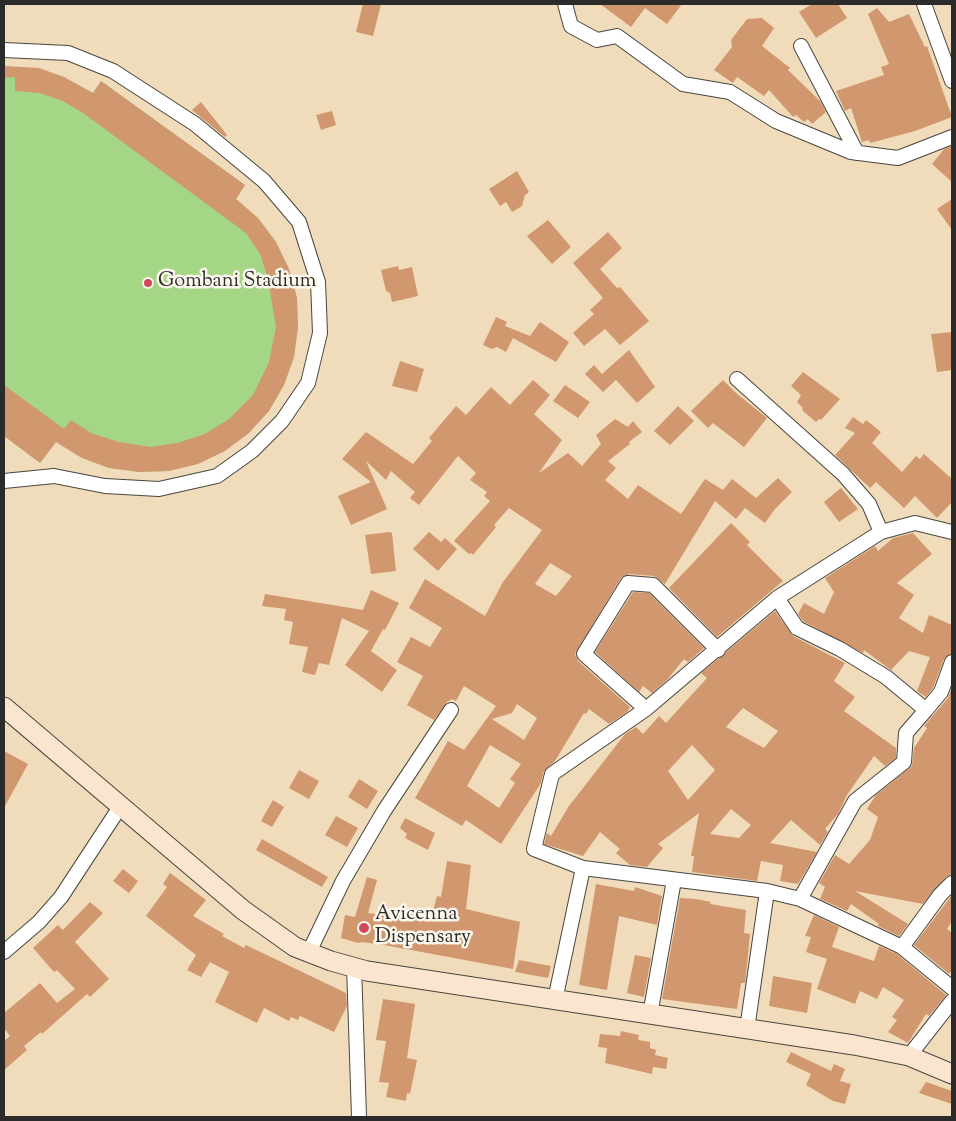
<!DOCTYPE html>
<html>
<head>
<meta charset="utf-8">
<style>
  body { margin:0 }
  #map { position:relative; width:956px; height:1121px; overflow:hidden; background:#f0dcba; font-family:"Sorts Mill Goudy",serif }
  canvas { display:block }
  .frame { position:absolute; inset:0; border:5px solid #2b2b2b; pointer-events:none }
</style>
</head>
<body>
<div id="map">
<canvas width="956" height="1121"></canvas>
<div class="frame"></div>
</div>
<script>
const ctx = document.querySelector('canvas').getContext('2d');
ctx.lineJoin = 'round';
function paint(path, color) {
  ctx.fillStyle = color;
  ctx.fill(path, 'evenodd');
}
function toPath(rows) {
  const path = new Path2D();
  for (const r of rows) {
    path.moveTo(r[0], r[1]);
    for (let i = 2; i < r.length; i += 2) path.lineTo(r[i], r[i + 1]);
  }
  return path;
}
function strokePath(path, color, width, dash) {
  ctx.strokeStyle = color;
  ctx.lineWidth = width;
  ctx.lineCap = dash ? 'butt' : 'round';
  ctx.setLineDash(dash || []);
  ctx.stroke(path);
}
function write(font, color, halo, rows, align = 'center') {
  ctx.font = font + ' "Sorts Mill Goudy",serif';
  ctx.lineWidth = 5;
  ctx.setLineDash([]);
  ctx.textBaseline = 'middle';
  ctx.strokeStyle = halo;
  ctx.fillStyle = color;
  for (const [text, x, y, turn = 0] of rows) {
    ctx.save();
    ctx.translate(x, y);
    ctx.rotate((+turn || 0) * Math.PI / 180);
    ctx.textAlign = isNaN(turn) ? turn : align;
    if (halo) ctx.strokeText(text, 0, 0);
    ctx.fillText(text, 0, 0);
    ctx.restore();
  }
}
paint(toPath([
  [4,66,32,68,64,77,93,93,101,81,245,185,236,199,258,218,276,242,289,269,297,298,298,327,294,357,284,385,269,411,169,471,139,472,109,468,82,458,56,442,40,463,6,437,4,440]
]), '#a5d685');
paint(toPath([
  [363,4,381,4,373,36,356,32],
  [600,4,682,4,667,24,645,8,631,27],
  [812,4,838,4,847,18,816,38,799,12],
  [877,8,889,22,909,14,925,47,927,46,952,117,915,131,870,143,869,140,862,142,851,108,845,111,836,91,884,75,881,67,889,64,868,14],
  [762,18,774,28,762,46,790,68,788,70,821,102,826,112,812,124,808,119,804,122,796,115,793,117,769,90,764,96,737,77,733,83,714,70,732,47,731,40,747,19],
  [4,66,39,68,64,77,93,93,101,81,245,185,236,199,258,218,276,242,289,269,297,298,298,327,294,357,284,385,269,411,249,433,225,451,198,464,169,471,139,472,109,468,82,458,56,442,40,463,4,436,4,385,64,429,71,420,91,433,119,442,151,447,177,443,205,434,229,419,253,395,269,362,276,327,268,279,260,254,246,233,83,113,61,100,39,93,15,91,15,77,4,78],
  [201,102,227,135,225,137,192,110],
  [332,111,336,125,321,130,316,115],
  [952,146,952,182,932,164,944,149],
  [517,171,529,192,525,195,522,206,512,212,506,202,500,206,489,189],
  [952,199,952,230,937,209],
  [548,220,571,247,552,264,527,236],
  [608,232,622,248,600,269,617,288,620,287,649,321,620,345,605,329,584,346,573,333,594,314,590,310,603,298,573,263],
  [398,266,399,270,412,267,418,296,392,302,390,293,386,291,381,270],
  [496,317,507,322,505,326,530,336,540,322,569,342,556,362,513,338,506,352,497,347,492,349,483,345],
  [952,332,952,370,937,372,931,334],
  [629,350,655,387,637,403,616,380,603,392,585,374,594,365,602,374],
  [400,361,424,369,417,392,392,386],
  [803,372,840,399,821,420,819,419,816,422,802,410,803,408,797,402,801,395,791,386],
  [533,380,550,395,534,414,562,440,539,473,568,453,582,466,601,444,596,435,615,419,628,427,633,421,642,432,629,442,630,444,608,461,616,468,605,480,628,499,638,485,681,514,705,479,723,490,732,479,756,498,778,478,792,492,775,509,765,523,745,508,736,519,715,501,665,584,654,576,629,574,621,578,575,654,578,661,630,707,627,712,609,724,589,709,586,714,584,713,555,761,544,771,541,783,501,844,466,820,462,826,415,798,448,741,464,750,496,706,464,686,456,701,452,699,447,702,434,720,407,705,423,676,397,662,411,637,430,647,442,628,409,608,425,579,485,616,503,582,542,530,509,508,494,525,496,527,473,555,471,553,469,554,454,541,490,501,484,496,487,492,470,480,476,473,458,456,419,505,410,498,415,492,391,471,386,480,366,461,387,509,351,525,338,496,371,482,342,459,366,432,413,464,432,441,429,438,456,406,466,415,491,387,510,405],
  [550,563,572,576,556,596,535,584],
  [517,704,537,718,524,740,492,719,512,713],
  [490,745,521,764,510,779,515,783,499,808,467,786],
  [723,380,736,393,767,418,744,447,713,423,708,428,691,411],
  [565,385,590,402,578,418,553,401],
  [678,406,694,421,670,445,654,431],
  [853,417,863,424,866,420,881,432,872,443,902,472,916,456,920,459,924,454,952,479,952,502,937,518,915,496,904,508,876,482,870,488,835,455,855,433,845,428],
  [841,488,858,509,839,522,824,502],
  [731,523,750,542,747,545,783,581,717,637,667,586,669,588],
  [389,532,392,533,396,571,371,574,365,535],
  [429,532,441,542,445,538,457,549,438,571,413,549],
  [913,533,932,554,897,583,914,595,899,618,923,633,929,615,952,625,952,653,944,659,933,688,926,697,917,691,930,657,909,651,891,670,864,650,863,653,803,621,798,614,804,603,824,614,834,592,825,578,875,546,878,551,893,538],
  [371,590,399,603,385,630,383,629,371,651,397,670,382,692,345,665,369,631,342,618,329,665,319,663,315,675,302,672,308,647,289,644,293,622,284,620,286,609,262,606,265,594,363,610],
  [633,592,649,593,704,648,688,662,684,659,667,680,652,693,643,686,639,692,595,652],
  [775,611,793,636,845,663,834,681,855,697,844,711,896,748,896,758,885,766,874,756,847,795,838,814,825,829,828,832,820,845,791,820,770,843,817,852,798,884,780,881,783,865,761,861,757,881,692,872,694,856,691,856,699,813,658,844,663,848,647,867,630,865,616,853,620,849,600,832,583,856,544,844,547,833,551,836,569,806,625,734,636,727,643,734,659,716,666,723,707,678,701,673],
  [743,708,778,731,764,748,726,727],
  [692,745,715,770,688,800,668,771],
  [731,809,751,825,739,838,710,834],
  [952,687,952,874,946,877,923,904,855,891,908,924,899,936,878,926,879,924,851,904,847,911,820,899,825,887,819,883,835,855,849,864,870,840,878,817,867,809,876,795,912,766,914,748,927,728,924,726,948,698],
  [4,751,28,764,4,808],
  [299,770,319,781,309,799,289,788],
  [359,779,378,791,367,809,348,797],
  [273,800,284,807,272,827,261,821],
  [336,816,358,828,347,847,325,835],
  [405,818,435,833,428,850,405,838,407,834,400,828],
  [262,839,328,877,322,887,256,850],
  [447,861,471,865,466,909,520,922,513,969,384,945,362,942,358,943,341,938,345,915,355,917,367,877,377,880,368,913,398,917,399,909,432,915,437,896,441,897],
  [123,869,138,881,129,893,113,881],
  [170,873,206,900,193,916,224,934,222,936,244,948,246,945,346,993,347,1006,334,1032,300,1016,298,1020,291,1017,289,1021,264,1008,257,1023,215,1002,229,972,210,962,201,977,187,970,196,955,146,916,167,887,163,884],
  [596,884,634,891,635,887,662,896,657,925,619,916,607,990,579,985],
  [952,895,952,921,947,929,952,933,952,970,949,974,914,945],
  [680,898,696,899,711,902,710,904,746,910,744,933,750,934,747,965,745,983,741,983,737,1009,662,999],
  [90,902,103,913,75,942,109,979,90,997,87,994,42,1034,41,1032,24,1046,27,1050,4,1070,4,1041,10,1036,4,1028,4,1013,40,983,57,1003,75,989,57,970,54,972,33,948,58,925,63,930],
  [814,915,839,927,832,947,874,961,879,946,897,954,946,995,929,1016,926,1014,908,1043,888,1032,897,1020,892,1017,904,1000,883,987,877,999,860,991,855,1004,817,989,827,959,806,952,811,937,805,936],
  [635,955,651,958,644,997,627,993],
  [519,960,551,966,548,978,515,972],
  [773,976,812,983,807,1013,769,1006],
  [383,999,415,1004,407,1058,417,1060,410,1094,407,1093,406,1101,386,1097,389,1083,379,1082,386,1041,376,1040],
  [621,1031,639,1035,638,1040,650,1042,650,1048,656,1050,655,1055,668,1058,666,1069,653,1067,652,1074,605,1063,607,1048,598,1047,600,1034,620,1036],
  [791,1052,831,1071,834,1064,845,1069,840,1081,851,1084,845,1104,833,1101,806,1085,811,1074,786,1062],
  [926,1082,952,1091,952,1104,919,1093]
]), '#d1976f');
const minor = toPath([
  [565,4,571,26,597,40,617,36,683,84,730,92,776,121,851,152,898,158,952,137],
  [924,4,952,81],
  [801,46,857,153],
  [4,50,68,53,113,71,195,124,264,181,299,222,318,282,320,333,308,383,282,421,252,451,217,476,159,489,105,486,54,476,4,481],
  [737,379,843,474,869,504,881,532],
  [777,598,881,532,915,523,952,532],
  [646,709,584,654,628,583,653,585,718,650],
  [926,710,941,692,952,662],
  [583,868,767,891,800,899,902,947,952,988],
  [902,947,940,895,952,883],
  [4,952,39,922,61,897,120,807],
  [309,952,343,881,384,811,451,710],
  [354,966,359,1117],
  [555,1000,583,868,534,849,552,774,646,709,777,598,797,628,840,649,886,677,926,710,906,733,904,762,855,801,800,899],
  [650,1015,674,880],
  [747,1029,767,891],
  [909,1056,952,1001]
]);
const secondary = toPath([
  [4,707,243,910,295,947,331,961,367,971,854,1045,909,1056,952,1074]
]);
strokePath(minor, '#494640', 16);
strokePath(secondary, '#494640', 21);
strokePath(minor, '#fff', 14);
strokePath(secondary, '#fbe5cf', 19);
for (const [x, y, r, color] of [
  [148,283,5,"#d1495b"],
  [364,928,6,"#d1495b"]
]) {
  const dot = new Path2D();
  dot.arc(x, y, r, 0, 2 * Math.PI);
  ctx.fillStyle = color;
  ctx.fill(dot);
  strokePath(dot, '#fbf7ec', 2);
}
write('20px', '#2b2b2b', '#fbf7ec', [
  ["Gombani Stadium",158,283],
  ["Avicenna",375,916],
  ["Dispensary",375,939]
], 'left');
</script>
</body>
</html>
